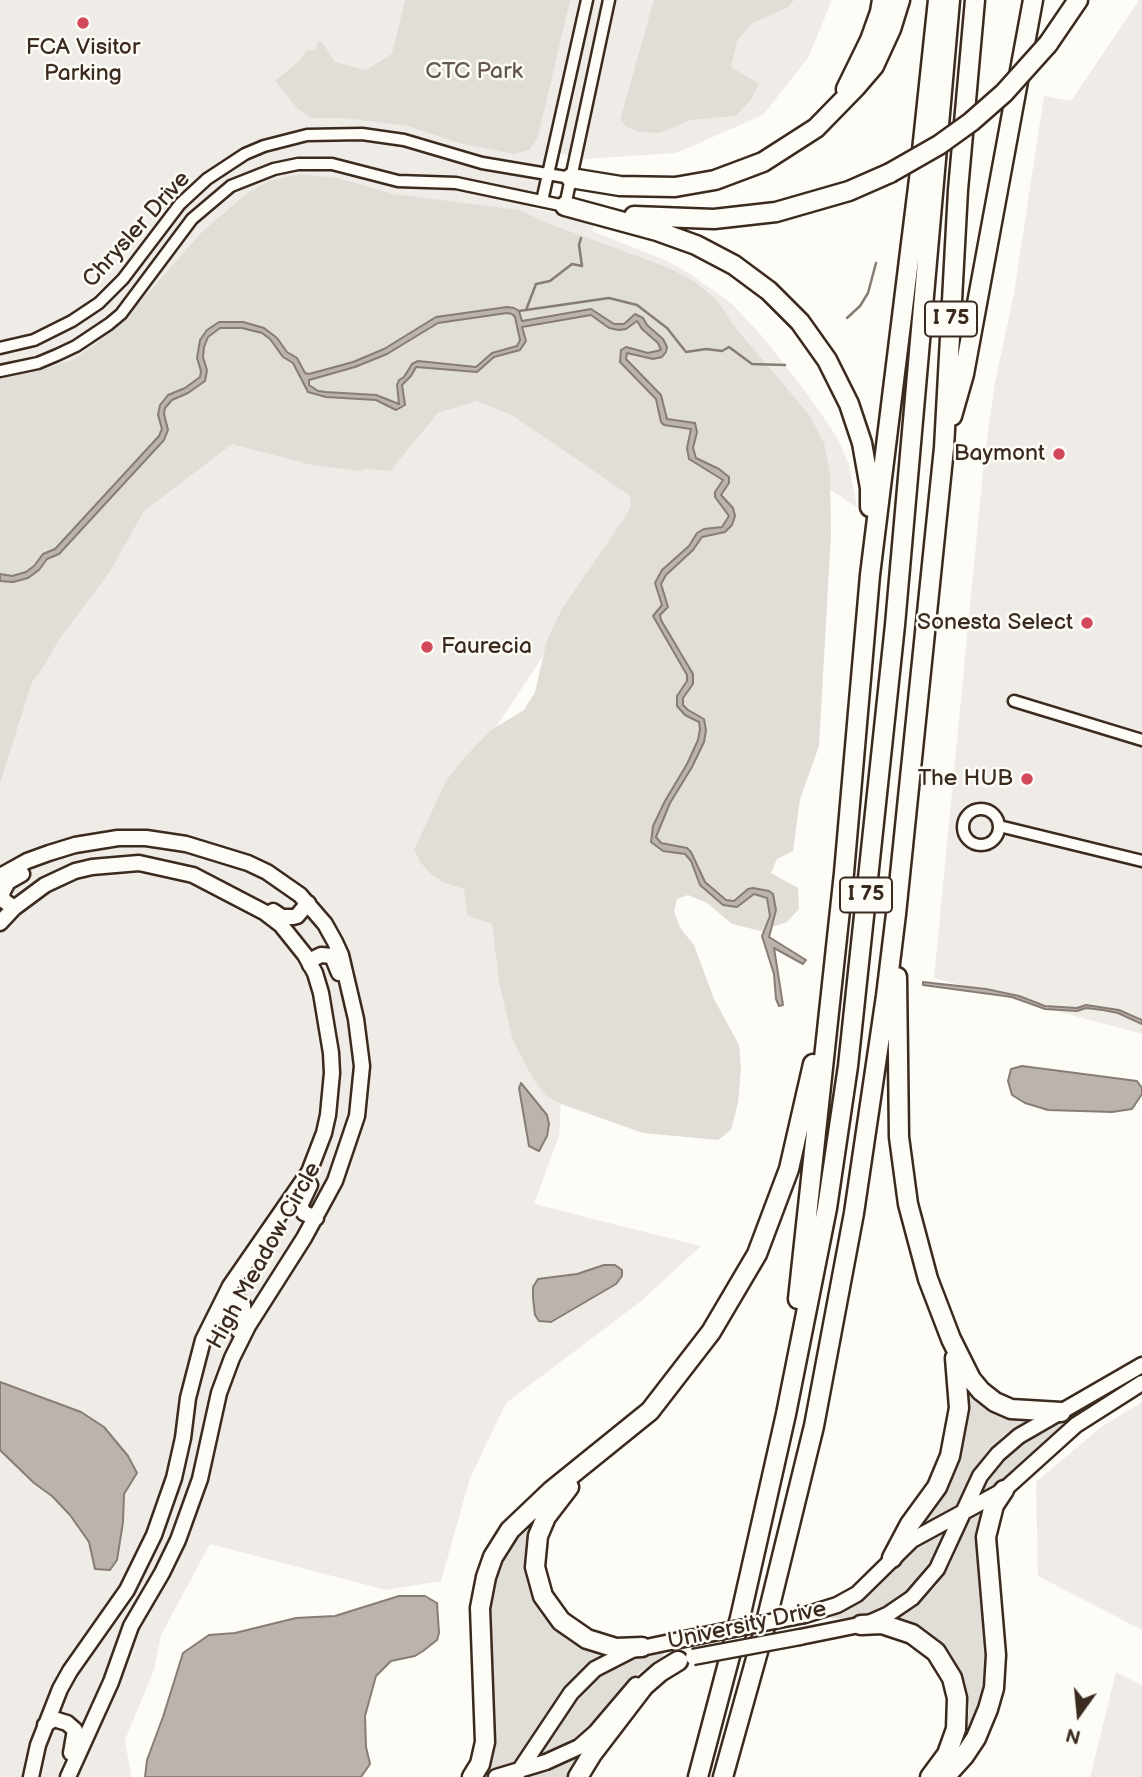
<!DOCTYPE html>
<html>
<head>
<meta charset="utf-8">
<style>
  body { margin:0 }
  #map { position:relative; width:1142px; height:1777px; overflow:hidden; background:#fdfcf7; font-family:"Balsamiq Sans",sans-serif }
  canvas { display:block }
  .north { position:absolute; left:1044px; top:1679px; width:70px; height:70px; -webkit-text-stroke:5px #fdfcf7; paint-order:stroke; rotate:195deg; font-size:19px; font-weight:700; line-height:28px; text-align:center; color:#3b2a1e }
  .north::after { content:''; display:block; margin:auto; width:24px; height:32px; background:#3b2a1e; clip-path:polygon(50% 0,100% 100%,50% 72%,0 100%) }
</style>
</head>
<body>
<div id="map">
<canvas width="1142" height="1777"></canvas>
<div class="north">N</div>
</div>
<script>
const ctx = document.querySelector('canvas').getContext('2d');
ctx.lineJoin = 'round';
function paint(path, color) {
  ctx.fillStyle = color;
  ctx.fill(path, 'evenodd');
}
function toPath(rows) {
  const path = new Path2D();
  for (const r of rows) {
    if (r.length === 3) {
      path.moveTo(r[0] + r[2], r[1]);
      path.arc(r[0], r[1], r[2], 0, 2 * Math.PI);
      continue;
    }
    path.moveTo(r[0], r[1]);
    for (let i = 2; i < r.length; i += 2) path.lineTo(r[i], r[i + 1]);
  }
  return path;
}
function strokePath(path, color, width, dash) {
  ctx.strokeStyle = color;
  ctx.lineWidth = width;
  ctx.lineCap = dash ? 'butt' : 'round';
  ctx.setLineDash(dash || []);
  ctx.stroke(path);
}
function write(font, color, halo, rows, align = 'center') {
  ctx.font = font + ' "Balsamiq Sans",sans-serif';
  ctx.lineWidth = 5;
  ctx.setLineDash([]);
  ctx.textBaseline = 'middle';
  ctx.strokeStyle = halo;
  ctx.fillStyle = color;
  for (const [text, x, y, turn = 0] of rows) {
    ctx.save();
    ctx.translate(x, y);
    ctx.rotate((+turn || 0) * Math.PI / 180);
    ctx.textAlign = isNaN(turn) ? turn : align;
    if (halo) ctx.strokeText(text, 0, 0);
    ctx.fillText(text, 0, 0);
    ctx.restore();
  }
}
paint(toPath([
  [0,0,832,0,808,58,763,115,676,153,584,159,546,150,532,208,595,222,592,231,665,260,689,273,732,304,762,336,803,388,837,437,849,465,857,508,798,467,646,500,415,850,446,883,464,889,492,924,499,983,512,1038,546,1096,561,1104,559,1136,534,1204,701,1246,640,1302,506,1403,470,1478,441,1581,386,1590,210,1544,161,1635,154,1670,125,1740,131,1777,0,1777],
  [1139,0,1142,0,1142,733,1139,732,1139,741,1142,742,1142,1034,934,978,984,461,995,382,1013,299,1044,96,1071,101],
  [1142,1402,1142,1630,1038,1576,1036,1482,1101,1427],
  [1116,1672,1142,1685,1142,1777,1090,1777]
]), '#efece7');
paint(toPath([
  [405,0,570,0,538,137,529,150,514,154,459,143,408,126,345,118,311,118,297,108,275,81,299,61,308,49,315,51,318,41,322,42,335,62,366,70,392,54],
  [654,0,794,0,788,7,751,24,737,41,731,67,759,84,752,98,736,116,690,120,660,133,639,132,627,127,620,120],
  [299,174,337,178,394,194,519,210,550,224,669,268,695,282,717,300,734,326,810,416,824,443,830,474,831,534,819,746,800,799,793,851,777,859,771,873,798,888,799,909,787,922,761,931,732,924,707,903,688,895,677,899,674,912,681,929,694,945,714,999,739,1045,741,1069,738,1103,731,1130,718,1140,643,1133,561,1104,546,1096,532,1077,512,1038,499,983,492,924,467,915,464,889,445,883,432,875,421,863,414,850,446,781,464,758,491,730,524,710,535,692,547,640,562,609,627,514,631,505,629,495,512,415,476,401,438,413,390,471,366,469,359,471,312,465,232,444,144,511,109,573,60,638,42,669,32,682,0,783,0,379,44,369,72,360,97,343,141,301,202,232,246,194,269,181],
  [1142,1372,1142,1376,1081,1413,1003,1481,978,1496,996,1466,1014,1448],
  [965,1385,1032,1418,1004,1435,987,1452,973,1471,956,1507,917,1527],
  [985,1512,992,1661,986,1702,964,1744,969,1710,967,1690,961,1672,951,1654,938,1639,919,1625,898,1618,916,1606,935,1587,950,1565,969,1519],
  [530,1520,533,1523,526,1551,527,1573,538,1605,559,1631,578,1645,600,1655,568,1683,515,1762,488,1770,493,1743,488,1608,496,1569,516,1535],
  [947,1531,928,1568,903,1595,869,1614,850,1619,831,1618,873,1591,913,1549],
  [665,1650,662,1659,631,1678,588,1729,570,1743,539,1755,578,1697,593,1681,621,1663],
  [579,1755,582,1755,571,1777,525,1777,564,1764]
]), '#e1ded7');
const water = toPath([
  [507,307,514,308,519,311,522,321,591,309,614,324,624,324,635,314,643,318,647,325,663,339,667,347,666,352,662,357,653,359,627,353,626,359,661,395,667,419,695,423,697,432,693,448,696,458,719,469,729,477,729,483,721,495,733,508,735,516,732,525,725,532,702,537,693,550,666,575,661,584,668,607,660,615,661,620,693,674,693,684,683,698,683,705,688,710,704,719,706,730,704,742,692,767,670,803,656,837,661,843,687,848,691,852,705,882,726,900,734,901,748,889,753,888,769,891,773,894,776,910,769,937,806,960,803,964,774,948,783,1005,779,1006,776,999,774,974,762,936,770,916,767,898,754,894,737,907,723,905,700,885,691,861,685,854,663,851,651,842,653,826,665,801,687,764,698,740,700,729,699,722,685,715,677,706,677,696,687,681,687,675,653,616,662,605,655,583,662,570,689,546,697,533,704,529,722,527,729,516,715,497,715,492,723,480,689,459,687,448,691,429,664,425,661,422,656,399,620,362,621,350,626,347,648,353,661,350,658,343,642,329,637,321,626,329,619,330,609,328,591,315,522,327,526,341,520,350,494,357,477,372,416,367,411,376,402,385,405,405,396,410,376,400,326,397,308,392,293,363,283,357,270,339,262,333,242,328,220,328,208,337,204,347,203,357,207,370,205,381,188,393,172,400,165,408,164,414,168,430,164,440,59,554,47,559,39,570,28,578,13,582,0,581,0,574,12,576,26,572,34,566,43,554,55,549,159,436,162,429,158,415,160,405,168,395,185,388,200,377,201,371,197,358,200,340,207,330,219,322,243,322,264,328,277,338,287,352,297,358,305,373,309,374,353,362,384,349,436,317,507,307],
  [507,313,512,314,515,317,520,340,517,346,492,353,476,367,418,361,412,364,404,377,399,380,397,385,399,404,376,395,326,392,318,391,309,385,309,380,355,367,387,354,438,323,507,313],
  [923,982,986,989,1019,996,1045,1006,1077,1008,1086,1005,1119,1010,1142,1020,1142,1024,1118,1013,1103,1010,1086,1008,1077,1011,1045,1009,1012,997,923,985,923,982],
  [1022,1066,1137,1081,1142,1088,1142,1094,1132,1109,1112,1112,1048,1110,1025,1103,1012,1095,1008,1081,1011,1069,1022,1066],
  [521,1083,547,1115,549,1124,547,1136,539,1151,529,1146,519,1088,521,1083],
  [604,1265,615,1265,622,1270,622,1276,616,1284,551,1322,539,1321,535,1315,533,1298,533,1287,538,1279,577,1274,604,1265],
  [0,1382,81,1412,104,1427,128,1456,137,1473,124,1494,123,1522,117,1560,110,1570,95,1569,89,1542,70,1515,52,1496,34,1483,0,1450,0,1382],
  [399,1596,425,1596,437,1603,439,1633,437,1640,423,1651,415,1656,391,1661,376,1676,365,1716,366,1747,370,1764,361,1777,145,1777,147,1760,163,1717,183,1653,209,1635,235,1633,296,1618,335,1616,399,1596]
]);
paint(water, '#bbb4ad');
strokePath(water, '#887d74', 2);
strokePath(toPath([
  [526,310,536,284,550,281,572,264,582,266,579,245,581,238],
  [519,311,609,298,637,305,667,328,686,352,706,349,722,351,729,347,752,364,785,365],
  [847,318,860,306,868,293,876,263]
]), '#887d74', 2.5);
const street = toPath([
  [542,201,587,0],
  [0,348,34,340,72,321,99,303,123,279,180,204,207,179,245,154,264,146,307,135,362,134,404,140,482,163,571,178],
  [0,371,38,363,57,355,76,346,109,324,121,314,192,219,231,186,274,169,298,164,332,164,398,181,456,183,565,206,609,0],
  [1014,701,1142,740],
  [981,827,18],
  [999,826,1142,861]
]);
const secondary = toPath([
  [0,876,27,861,49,853,75,845,118,838,146,838,186,844,248,863,267,872,300,895,325,924,335,942,341,955,356,1019,362,1066,357,1116,335,1181,304,1238,248,1326,232,1358,219,1393,200,1479,178,1540,162,1573,131,1626,111,1682,68,1777],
  [14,908,3,900,2,893,8,882,22,874],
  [273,911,282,917,293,917,297,916,308,903],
  [0,923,14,908,45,885,75,871,92,867,139,863,193,875,264,912,281,925,305,955,315,973,321,993,331,1053,332,1073,328,1115,324,1133,309,1172,230,1286,203,1340,188,1398,183,1438,174,1478,154,1535,127,1590,70,1671,60,1689,38,1745,31,1777],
  [310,965,313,959,321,955,332,956,339,973],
  [310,1185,300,1206,304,1213,316,1218],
  [225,1296,238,1300,243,1305,244,1316,238,1330],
  [805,1615,837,1605,857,1594,912,1540,1004,1490,1076,1425,1142,1383],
  [800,1637,869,1623,887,1615,912,1598,937,1569,980,1476,998,1454,1019,1436,1142,1365],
  [45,1725,54,1719,67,1723,75,1730,71,1753],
  [496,1777,546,1762,579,1747,596,1732,636,1685],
  [515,1777,571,1693,595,1669,632,1650,699,1636]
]);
const highway = toPath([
  [1048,44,1078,0],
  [846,89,870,40,880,12,882,0],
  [571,178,620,186,675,187,715,180,763,162,816,128,856,87,874,66,891,29,900,0],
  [565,206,657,231,696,245,734,265,769,291,800,322,827,360,849,404,862,443,870,488,870,507],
  [634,216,714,219,776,212,849,191,890,173],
  [952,416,964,374,1033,0],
  [897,977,899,1137,908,1204,928,1279,951,1339,971,1379,981,1391,995,1402,1011,1409,1061,1412],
  [798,1299,844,873,870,575,919,179,938,0],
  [569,1487,546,1517,538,1536,535,1567,543,1596,561,1621,587,1639,616,1648,642,1647],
  [892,1558,910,1524,937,1487,950,1456,959,1408,955,1358],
  [861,1625,882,1624,912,1634,936,1652,952,1678,957,1698,956,1729,947,1754,930,1777],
  [472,1777,480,1764,485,1742,480,1608,486,1577,493,1557,510,1530,551,1491,650,1411,711,1332,757,1254,789,1169,813,1064],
  [578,1777,592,1754,644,1686,660,1672,678,1661],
  [698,1777,740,1618,786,1414,827,1208,848,1066,895,625,950,0],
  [723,1777,764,1630,814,1426,854,1213,886,996,896,914,944,448,958,190,975,0],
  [945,1777,964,1756,976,1738,988,1709,994,1688,996,1655,986,1537,994,1505,1004,1490]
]);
strokePath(street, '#3b2a1e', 15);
strokePath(secondary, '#3b2a1e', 19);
strokePath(highway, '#3b2a1e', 23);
strokePath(street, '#fdfcf7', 10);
strokePath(secondary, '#fdfcf7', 14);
strokePath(highway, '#fdfcf7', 18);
const secondaryBridge = toPath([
  [699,1636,805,1615],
  [693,1657,800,1637]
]);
const highwayBridge = toPath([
  [890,173,939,145,971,122,1004,93,1048,44]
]);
strokePath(secondaryBridge, '#3b2a1e', 19, []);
strokePath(highwayBridge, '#3b2a1e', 23, []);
strokePath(secondaryBridge, '#fdfcf7', 14);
strokePath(highwayBridge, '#fdfcf7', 18);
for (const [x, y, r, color] of [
  [83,23,7,"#d1495b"],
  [1059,454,7,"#d1495b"],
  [1087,623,7,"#d1495b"],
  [427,647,7,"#d1495b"],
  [1027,779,7,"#d1495b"]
]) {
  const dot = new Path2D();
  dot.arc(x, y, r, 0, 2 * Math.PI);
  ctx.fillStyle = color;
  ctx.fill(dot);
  strokePath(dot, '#fdfcf7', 2.5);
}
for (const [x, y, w] of [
  [951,319,52],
  [866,895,52]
]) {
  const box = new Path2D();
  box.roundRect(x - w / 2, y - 17.5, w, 35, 5);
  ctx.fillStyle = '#fdfcf7';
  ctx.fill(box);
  strokePath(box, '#3b2a1e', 2);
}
write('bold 21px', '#3b2a1e', null, [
  ["I 75",951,319],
  ["I 75",866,895]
]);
write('23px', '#3b2a1e', '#fdfcf7', [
  ["FCA Visitor",83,48,"center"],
  ["Parking",83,74,"center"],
  ["Baymont",1045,454],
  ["Sonesta Select",1073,623],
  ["Faurecia",441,647,"left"],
  ["The HUB",1013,779]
], 'right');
write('23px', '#64574c', '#fdfcf7', [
  ["CTC Park",474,72]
]);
write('23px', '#3b2a1e', '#fdfcf7', [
  ["Chrysler Drive",137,230,-48],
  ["High Meadow Circle",265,1256,-61],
  ["University Drive",747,1626,-12]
]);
</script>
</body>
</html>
